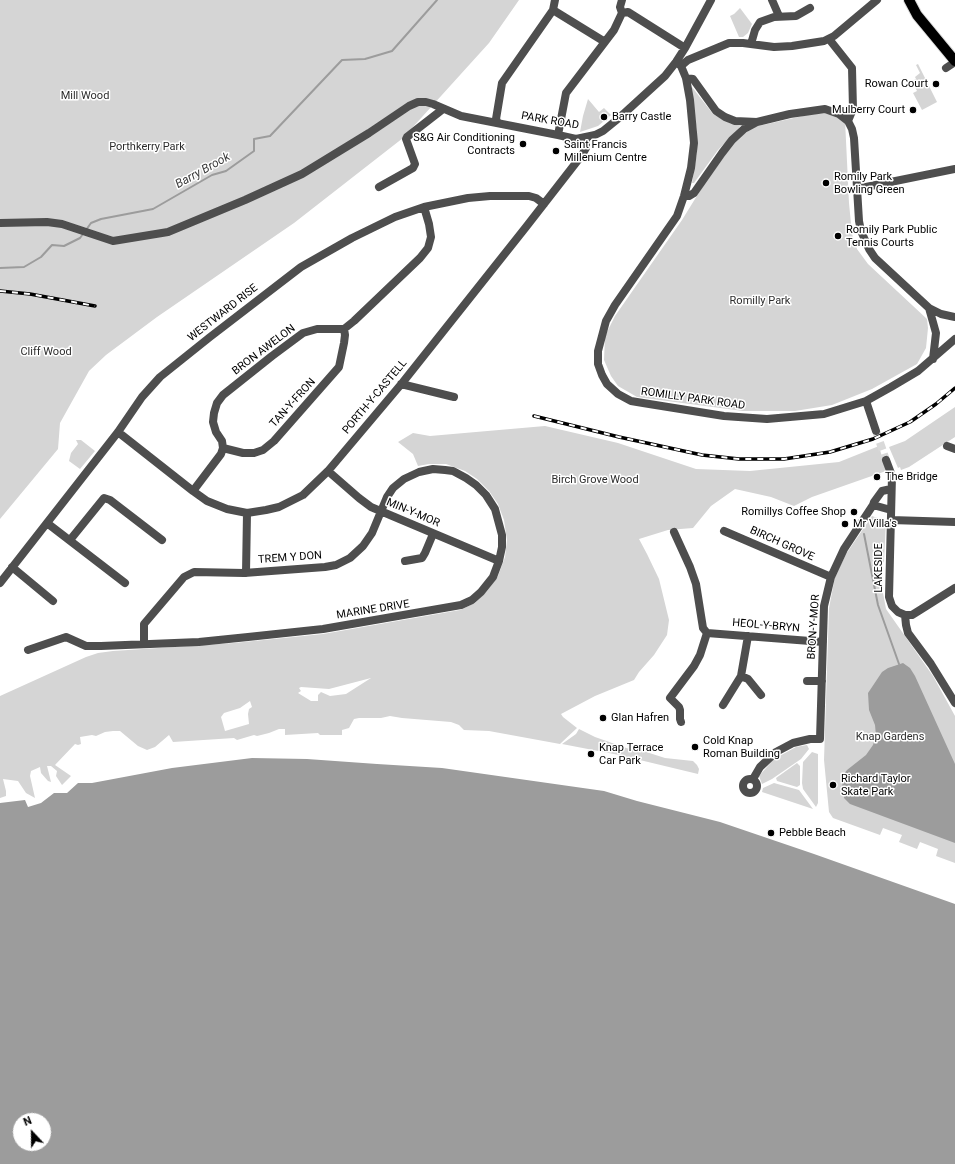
<!DOCTYPE html>
<html>
<head>
<meta charset="utf-8">
<style>
  body { margin:0 }
  #map { position:relative; width:955px; height:1164px; overflow:hidden; background:#fff; font-family:Roboto,sans-serif }
  canvas { display:block }
  .north { position:absolute; left:12px; top:1112px; width:40px; height:40px; box-sizing:border-box; background:#fff; border:1px solid #999; border-radius:50%; rotate:338deg; font-size:11px; font-weight:700; line-height:16px; text-align:center; color:#000 }
  .north::after { content:''; display:block; margin:auto; width:14px; height:18px; background:#000; clip-path:polygon(50% 0,100% 100%,50% 72%,0 100%) }
</style>
</head>
<body>
<div id="map">
<canvas width="955" height="1164"></canvas>
<div class="north">N</div>
</div>
<script>
const ctx = document.querySelector('canvas').getContext('2d');
ctx.lineJoin = 'round';
function paint(path, color) {
  ctx.fillStyle = color;
  ctx.fill(path, 'evenodd');
}
function toPath(rows) {
  const path = new Path2D();
  for (const r of rows) {
    if (r.length === 3) {
      path.moveTo(r[0] + r[2], r[1]);
      path.arc(r[0], r[1], r[2], 0, 2 * Math.PI);
      continue;
    }
    path.moveTo(r[0], r[1]);
    for (let i = 2; i < r.length; i += 2) path.lineTo(r[i], r[i + 1]);
  }
  return path;
}
function strokePath(path, color, width, dash) {
  ctx.strokeStyle = color;
  ctx.lineWidth = width;
  ctx.lineCap = dash ? 'butt' : 'round';
  ctx.setLineDash(dash || []);
  ctx.stroke(path);
}
function write(font, color, halo, rows, align = 'center') {
  ctx.font = font + ' Roboto,sans-serif';
  ctx.lineWidth = 3;
  ctx.setLineDash([]);
  ctx.textBaseline = 'middle';
  ctx.strokeStyle = halo;
  ctx.fillStyle = color;
  for (const [text, x, y, turn = 0] of rows) {
    ctx.save();
    ctx.translate(x, y);
    ctx.rotate((+turn || 0) * Math.PI / 180);
    ctx.textAlign = isNaN(turn) ? turn : align;
    if (halo) ctx.strokeText(text, 0, 0);
    ctx.fillText(text, 0, 0);
    ctx.restore();
  }
}
paint(toPath([
  [0,0,519,0,489,43,403,138,294,223,157,317,106,355,89,371,60,423,58,449,0,519],
  [740,8,752,24,748,33,743,37,739,37,730,16,734,14],
  [918,64,937,102,922,110,913,93,917,91,912,81,916,79,915,77,920,73,916,65],
  [692,87,713,114,729,123,740,126,739,128,718,150,694,183,692,183,697,153,697,132,691,88],
  [588,99,599,112,604,108,611,115,598,126,580,132,583,116],
  [826,113,845,120,849,203,852,234,857,249,868,264,927,319,928,328,926,348,917,364,872,389,832,405,795,411,743,411,637,397,618,386,611,376,604,360,605,336,615,316,682,220,703,186,736,140,754,127,807,115],
  [955,407,955,437,909,467,901,470,900,467,898,468,889,447,905,441],
  [545,426,618,443,696,469,750,471,839,462,879,446,886,471,812,497,794,506,771,497,735,489,711,506,693,528,668,530,639,539,647,554,659,579,669,620,667,635,654,655,639,672,634,680,595,696,561,714,563,717,577,728,560,744,489,731,464,730,459,725,451,722,402,718,390,716,381,718,359,718,354,719,349,728,342,730,342,735,320,735,318,733,285,735,285,729,279,729,269,733,257,736,254,735,237,740,234,738,173,742,169,735,155,747,147,750,138,746,120,731,113,731,105,732,96,736,92,735,80,737,81,744,78,745,75,744,55,765,71,776,62,785,56,776,57,771,51,766,47,766,51,782,48,781,41,773,40,767,31,771,30,776,35,798,26,793,18,781,3,779,6,791,6,796,0,798,0,696,86,657,98,653,113,651,234,643,323,634,460,610,475,603,487,591,498,576,505,557,507,540,504,520,498,504,489,491,477,479,465,471,446,464,429,464,418,466,413,454,398,442,413,433,430,436],
  [371,678,346,694,330,696,321,692,318,695,318,701,311,701,298,693,301,691,299,688,301,687,329,689],
  [250,701,252,707,249,709,248,714,249,724,225,731,221,717,224,713,240,708],
  [76,440,81,440,95,451,80,469,69,461,71,453,78,444],
  [872,516,886,521,884,562,878,565,882,576,881,582,886,609,933,676,955,716,955,863,936,856,938,849,920,842,917,849,899,842,902,835,883,828,880,835,833,818,829,812,824,760,829,608,835,577,846,554],
  [579,729,595,737,632,750,640,750,665,758,693,761,697,765,699,769,698,774,619,755,562,744,576,734],
  [807,745,809,749,801,759,772,779,762,784,759,776,774,759,796,747],
  [812,752,818,754,818,803,816,807,803,789,802,783,803,762],
  [797,763,800,766,800,785,797,787,777,781,776,778],
  [774,783,799,790,813,809,762,792,763,788]
]), '#d5d5d5');
paint(toPath([
  [903,663,910,668,915,676,955,764,955,843,850,804,844,798,842,781,843,775,847,770,866,755,873,745,876,736,875,725,869,710,868,693,882,672,888,668],
  [252,758,307,759,377,764,442,768,604,791,637,801,720,822,814,854,955,904,955,1164,0,1164,0,803,25,800,28,807,41,803,54,793,67,793,78,783,92,783,172,768],
  [20,1120,44,1120,44,1144,20,1144]
]), '#9c9c9c');
strokePath(toPath([
  [86,230,91,223,101,219,153,209,212,175,226,171,254,151,254,139,270,136,342,60,365,59,392,51,437,0],
  [0,268,24,267,41,257,52,245,64,246,80,238,83,234],
  [864,534,878,605,899,664]
]), '#9c9c9c', 2);
strokePath(toPath([
  [876,431,886,460]
]), '#d9d9d9', 8, [8, 4]);
const major = toPath([
  [909,0,917,15,955,61]
]);
strokePath(major, '#dbdbdb', 12);
strokePath(toPath([
  [622,0,620,7,622,13],
  [772,0,779,16],
  [553,10,605,42],
  [622,13,628,12,685,48],
  [829,39,852,68,853,109,848,121],
  [751,44,755,30,760,22,774,17,796,16,810,8],
  [676,62,681,66,686,78,690,100,694,143,691,168,684,196,677,216,615,305,606,321,598,351,598,364,602,375,607,384,618,394,631,401,643,403,724,416,767,419,824,414,866,401,891,387,918,371,955,339],
  [681,66,688,60,729,43,743,43,774,47,792,46,824,41,834,36,877,0],
  [946,68,955,62],
  [686,78,693,79,716,111,725,117,735,121,757,122,790,114,825,109,839,114,848,121,852,129,854,138,859,221,861,231,869,249,875,258,929,308,936,333,933,359],
  [498,123,496,119,502,83,553,10,555,0],
  [558,135,566,93,614,30,622,13],
  [379,187,413,168,415,164,406,139,407,137,443,109],
  [856,189,955,169],
  [684,196,689,196,694,193,722,153,732,140,744,129,757,122],
  [0,223,47,222,62,224,113,241,168,232,245,200,302,174,369,133,409,106,418,102,426,102,433,104,461,116,558,135,576,139,595,135,603,131,619,118,665,76,676,62,685,48,711,0],
  [929,308,941,314,955,317],
  [401,384,454,397],
  [866,401,876,431],
  [118,432,193,491,207,501,227,509,247,513,266,510,279,507,303,495,328,471,403,382,526,227,582,155,586,148,586,138],
  [947,446,955,449],
  [223,448,243,453,254,453,263,450,274,441,339,367,344,343,345,335,344,329],
  [886,460,892,476,889,597,892,606,898,612,905,615],
  [328,471,359,498,371,507,499,561],
  [193,491,221,454,223,448,222,441,216,432,213,422,214,413,217,403,223,395,272,356,303,333,317,329,344,329,354,321,420,258,428,248,431,237,429,224,424,207],
  [873,505,891,510],
  [891,520,955,522],
  [47,523,125,583],
  [724,531,831,577],
  [674,532,690,567,696,584,703,628,707,633,700,655,694,666,670,698,679,707,680,710,680,719,681,722],
  [70,540,104,498,110,500,162,540],
  [405,561,422,558,425,553,433,534],
  [12,567,53,601],
  [246,573,247,513],
  [0,583,118,432,142,397,160,377,210,337,301,267,352,238,395,217,424,207,468,198,490,196,529,196,536,198,544,204],
  [905,615,906,625,908,633,931,664,955,703],
  [905,615,912,615,920,610,955,588],
  [707,633,823,642],
  [28,650,66,637,86,646,101,646,199,642,248,637,323,629,461,605,472,600,481,592,493,577,499,561,502,547,502,535,495,509,486,495,476,485,466,478,453,471,445,470,433,469,419,472,404,479,393,488,387,497,372,533,363,546,350,558,336,565,325,567,244,573,194,572,184,577,144,624,144,644],
  [741,676,748,679,761,695],
  [807,681,822,681],
  [723,705,741,676,748,636],
  [753,779,760,767,776,752,793,743,810,739,820,739,824,606,831,577,844,549,873,505,874,502,882,491,891,489],
  [750,786,7]
]), '#4e4e4e', 8);
strokePath(major, '#000', 10);
const rail = toPath([
  [0,291,30,294,95,306],
  [534,416,619,437,702,455,739,459,784,459,830,452,873,439,910,422,936,404,955,388]
]);
strokePath(rail, '#000', 3.5);
strokePath(rail, '#fff', 2, [6]);
for (const [x, y, r, color] of [
  [936,84,4,"#000"],
  [913,110,4,"#000"],
  [604,117,4,"#000"],
  [523,144,4,"#000"],
  [556,151,4,"#000"],
  [826,183,4,"#000"],
  [838,236,4,"#000"],
  [877,477,4,"#000"],
  [854,512,4,"#000"],
  [845,524,4,"#000"],
  [603,718,4,"#000"],
  [695,747,4,"#000"],
  [591,754,4,"#000"],
  [833,785,4,"#000"],
  [771,833,4,"#000"]
]) {
  const dot = new Path2D();
  dot.arc(x, y, r, 0, 2 * Math.PI);
  ctx.fillStyle = color;
  ctx.fill(dot);
  strokePath(dot, '#fff', 1.5);
}
write('11px', '#000', '#fff', [
  ["Rowan Court",928,84,"right"],
  ["Mulberry Court",905,110,"right"],
  ["Barry Castle",612,117],
  ["S&G Air Conditioning",515,138,"right"],
  ["Contracts",515,151,"right"],
  ["Saint Francis",564,145],
  ["Millenium Centre",564,158],
  ["Romily Park",834,177],
  ["Bowling Green",834,190],
  ["Romily Park Public",846,230],
  ["Tennis Courts",846,243],
  ["The Bridge",885,477],
  ["Romillys Coffee Shop",846,512,"right"],
  ["Mr Villa's",853,524],
  ["Glan Hafren",611,718],
  ["Cold Knap",703,741],
  ["Roman Building",703,754],
  ["Knap Terrace",599,748],
  ["Car Park",599,761],
  ["Richard Taylor",841,779],
  ["Skate Park",841,792],
  ["Pebble Beach",779,833]
], 'left');
write('11px', '#2c2c2c', '#fff', [
  ["Mill Wood",85,96],
  ["Porthkerry Park",147,147],
  ["Romilly Park",760,301],
  ["Cliff Wood",46,352],
  ["Birch Grove Wood",595,480],
  ["Knap Gardens",890,737]
]);
write('11px', '#000', '#fff', [
  ["PARK ROAD",550,121,10],
  ["WESTWARD RISE",223,313,-38],
  ["BRON AWELON",264,350,-37],
  ["PORTH-Y-CASTELL",375,397,-50],
  ["ROMILLY PARK ROAD",693,399,8],
  ["TAN-Y-FRON",293,403,-48],
  ["MIN-Y-MOR",413,513,23],
  ["BIRCH GROVE",782,544,24],
  ["TREM Y DON",290,558,-4],
  ["LAKESIDE",879,568,-90],
  ["MARINE DRIVE",373,610,-9],
  ["HEOL-Y-BRYN",766,626,5],
  ["BRON-Y-MOR",814,627,-86]
]);
write('italic 12px', '#3d3d3d', '#fff', [
  ["Barry Brook",203,171,-29]
]);
</script>
</body>
</html>
